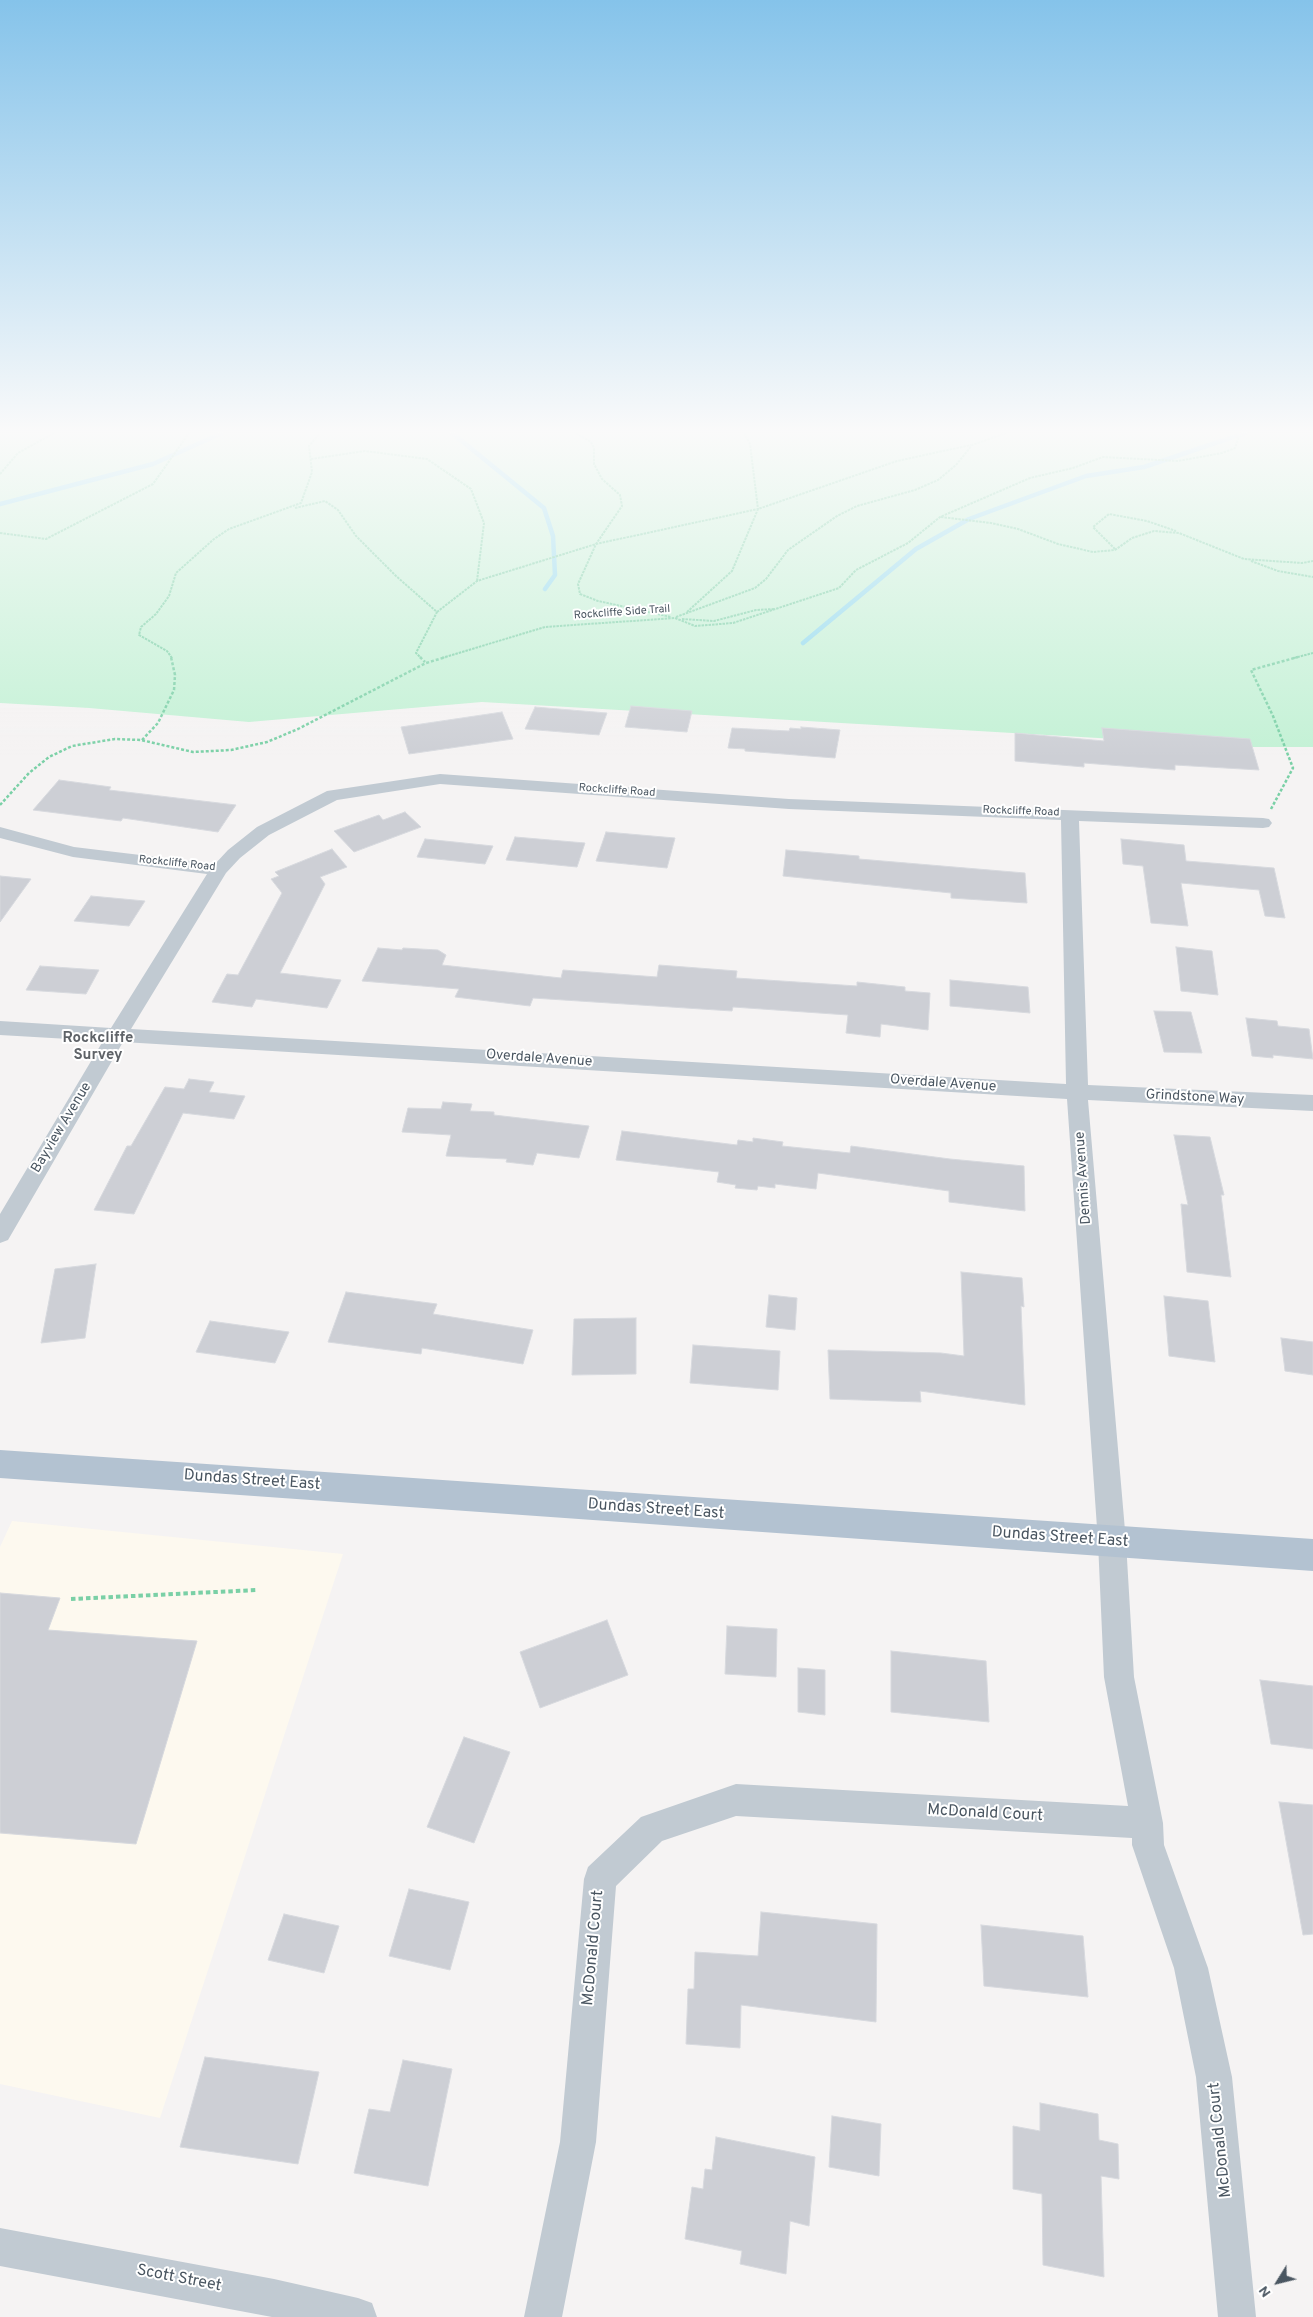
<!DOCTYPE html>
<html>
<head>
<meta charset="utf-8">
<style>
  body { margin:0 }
  #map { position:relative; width:1313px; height:2317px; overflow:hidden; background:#f5f3f3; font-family:Overpass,sans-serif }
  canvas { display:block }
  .north { position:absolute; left:1253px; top:2257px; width:50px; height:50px; -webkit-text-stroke:4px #fff; paint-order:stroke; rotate:234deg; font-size:14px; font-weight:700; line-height:20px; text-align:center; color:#4a5661 }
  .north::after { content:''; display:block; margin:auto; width:18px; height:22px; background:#4a5661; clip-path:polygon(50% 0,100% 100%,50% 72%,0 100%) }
</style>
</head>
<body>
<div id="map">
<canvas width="1313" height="2317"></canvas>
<div class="north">N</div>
</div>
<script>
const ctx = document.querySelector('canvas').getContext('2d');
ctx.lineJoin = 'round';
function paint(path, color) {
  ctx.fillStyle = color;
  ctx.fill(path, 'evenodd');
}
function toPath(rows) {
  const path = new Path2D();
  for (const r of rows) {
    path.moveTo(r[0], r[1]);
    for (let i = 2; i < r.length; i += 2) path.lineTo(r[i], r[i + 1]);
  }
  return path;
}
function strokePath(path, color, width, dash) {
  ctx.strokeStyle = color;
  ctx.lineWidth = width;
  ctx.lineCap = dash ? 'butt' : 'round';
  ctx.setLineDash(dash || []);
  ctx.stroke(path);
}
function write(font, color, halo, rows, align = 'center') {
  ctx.font = font + ' Overpass,sans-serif';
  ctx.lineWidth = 4;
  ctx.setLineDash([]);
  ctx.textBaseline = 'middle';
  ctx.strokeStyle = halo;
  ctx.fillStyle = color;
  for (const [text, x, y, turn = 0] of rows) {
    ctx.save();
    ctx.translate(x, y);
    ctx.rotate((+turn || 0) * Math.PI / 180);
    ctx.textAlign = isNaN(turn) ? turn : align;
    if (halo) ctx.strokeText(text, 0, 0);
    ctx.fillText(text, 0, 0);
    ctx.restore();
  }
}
paint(toPath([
  [12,1521,343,1554,160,2118,0,2084,0,1547]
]), '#fdf9ef');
paint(toPath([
  [0,433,1313,433,1313,747,1252,747,482,702,249,722,89,708,0,703]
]), '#c3f1d5');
strokePath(toPath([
  [452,433,544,508,553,536,555,575,545,589],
  [0,504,153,464,222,433],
  [803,643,916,549,969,519,1086,476,1144,467,1245,433]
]), '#90daee', 4.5);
const building = toPath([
  [631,706,692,711,687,732,625,727,631,706],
  [535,707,607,713,599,735,525,729,535,707],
  [502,712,513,739,409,754,401,727,502,712],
  [801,727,840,730,835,758,745,751,745,749,728,748,732,728,789,731,790,728,801,729,801,727],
  [1102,728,1250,739,1259,770,1175,765,1175,770,1084,763,1084,767,1015,761,1015,733,1104,741,1102,728],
  [59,780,111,787,109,790,236,805,218,832,123,818,121,821,33,810,59,780],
  [405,812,421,827,354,852,334,831,379,815,383,820,405,812],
  [606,832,675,838,667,868,596,861,606,832],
  [515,837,585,843,577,867,506,860,515,837],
  [425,839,493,846,485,864,417,857,425,839],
  [1121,839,1184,845,1186,861,1274,868,1285,918,1265,916,1259,890,1181,883,1188,926,1151,923,1143,866,1123,864,1121,839],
  [332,849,347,867,320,877,325,884,280,973,341,980,327,1008,256,999,252,1007,212,1002,227,974,238,975,282,893,271,879,279,876,275,872,332,849],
  [786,850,859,856,859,859,1025,873,1027,903,951,898,951,893,783,876,786,850],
  [0,876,31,879,0,922,0,876],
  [91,896,145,901,129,926,74,921,91,896],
  [1176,947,1212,951,1218,995,1181,991,1176,947],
  [378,948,402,950,403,948,438,950,446,955,442,965,561,978,563,970,657,977,659,965,737,971,736,978,857,986,857,982,905,987,905,991,930,993,928,1030,881,1024,880,1037,846,1033,848,1015,733,1007,732,1011,533,998,530,1006,455,997,459,989,362,981,378,948],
  [40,966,99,970,86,994,26,990,40,966],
  [950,980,1028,987,1030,1013,950,1006,950,980],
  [1154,1011,1191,1012,1202,1053,1164,1052,1154,1011],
  [1246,1018,1277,1021,1278,1026,1309,1029,1313,1059,1273,1055,1273,1058,1252,1056,1246,1018],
  [189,1079,214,1082,209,1092,245,1096,234,1119,183,1113,134,1214,94,1210,127,1146,131,1146,165,1087,184,1089,189,1079],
  [443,1102,472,1104,470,1111,494,1112,494,1115,589,1126,579,1158,537,1153,533,1165,506,1162,507,1159,446,1156,451,1135,402,1132,408,1108,441,1109,443,1102],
  [622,1131,737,1145,738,1140,753,1142,753,1138,783,1142,782,1146,850,1153,851,1146,950,1159,1024,1166,1025,1211,949,1202,949,1191,818,1173,816,1189,775,1184,775,1188,758,1186,757,1190,735,1188,736,1185,717,1182,719,1172,616,1160,622,1131],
  [1174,1135,1210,1137,1224,1195,1221,1195,1231,1277,1187,1272,1181,1204,1188,1205,1174,1135],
  [96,1264,85,1338,41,1343,55,1269,96,1264],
  [961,1272,1022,1278,1024,1307,1021,1306,1025,1405,920,1391,921,1402,830,1399,828,1350,941,1353,964,1356,961,1272],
  [346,1292,437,1304,433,1314,533,1330,523,1364,422,1348,421,1354,328,1342,346,1292],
  [769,1295,797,1298,795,1330,766,1327,769,1295],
  [1164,1296,1208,1301,1215,1362,1169,1356,1164,1296],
  [636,1318,636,1374,572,1375,574,1319,636,1318],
  [210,1321,289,1332,275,1363,196,1352,210,1321],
  [1281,1338,1313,1342,1313,1375,1285,1371,1281,1338],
  [693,1345,780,1351,778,1390,690,1383,693,1345],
  [0,1593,60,1598,48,1630,197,1641,136,1844,0,1833,0,1593],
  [607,1620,628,1675,540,1708,520,1652,607,1620],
  [727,1626,777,1629,776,1677,725,1674,727,1626],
  [891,1651,986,1661,989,1722,891,1712,891,1651],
  [798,1668,825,1670,825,1715,798,1712,798,1668],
  [1260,1680,1313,1686,1313,1749,1271,1744,1260,1680],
  [464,1737,510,1752,474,1843,427,1827,464,1737],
  [1279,1802,1313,1805,1313,1934,1303,1935,1279,1802],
  [409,1889,469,1902,450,1970,389,1956,409,1889],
  [761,1912,877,1924,876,2022,741,2005,740,2048,686,2044,688,1989,694,1989,695,1952,758,1956,761,1912],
  [284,1914,339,1926,324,1973,268,1960,284,1914],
  [981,1925,1083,1936,1088,1997,984,1986,981,1925],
  [205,2057,319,2072,298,2164,180,2147,205,2057],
  [403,2060,452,2069,428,2186,354,2173,369,2109,390,2112,403,2060],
  [1040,2103,1098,2114,1099,2140,1118,2144,1119,2179,1101,2176,1104,2277,1043,2265,1042,2194,1013,2189,1013,2126,1040,2131,1040,2103],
  [832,2116,881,2124,879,2176,829,2167,832,2116],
  [716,2137,815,2157,809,2226,790,2221,786,2274,740,2264,742,2251,685,2239,692,2187,703,2189,705,2169,712,2170,716,2137]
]);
paint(building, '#cdcfd5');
strokePath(building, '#d7d9de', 1);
strokePath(toPath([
  [576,433,591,442,594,448,594,464,602,479,620,495,622,506,596,544,578,584,580,594,598,601,671,617],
  [311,459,365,451,427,459,471,489,484,523,477,581],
  [0,474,18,453,54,433],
  [295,508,325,501,338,510,356,536,396,576,437,612,416,653,421,658],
  [941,517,991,523,1018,529,1058,544,1093,552,1115,550,1132,538,1154,531,1179,533,1244,559,1302,563,1313,561],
  [0,533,46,539,153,484,189,433],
  [1115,549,1093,527,1109,514,1147,521,1176,531],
  [1251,561,1278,571,1313,577],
  [437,612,477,581,596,544,758,509,750,444,744,433],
  [687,612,732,571,758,509,897,461,971,445],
  [676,617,755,588,766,579,788,550,837,516,857,506,915,490,938,480,956,465,972,445,1006,433],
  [682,619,714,621,756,610,774,609],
  [172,658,167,651,139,635,141,627,156,614,169,596,176,573,214,539,229,529,301,503,312,472,309,446,320,433],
  [442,658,545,627,675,618,695,626,733,623,839,588,856,570,908,543,940,517,1030,478,1073,468,1103,457,1178,461,1222,453,1235,448,1238,439,1236,433],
  [1294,658,1313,653]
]), '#7ad0a6', 2, [2.5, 1]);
strokePath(toPath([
  [420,657,425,662],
  [142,740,158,723,174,690,175,675,171,657],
  [0,805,29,773,49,757,72,746,115,739,141,740,193,752,231,750,267,742,298,729,426,663,446,657],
  [1271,809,1293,768,1273,716,1251,670,1298,657]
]), '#7ad0a6', 2.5, [3, 2]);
strokePath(toPath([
  [71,1599,257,1590]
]), '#7ad0a6', 4, [4.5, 3]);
paint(toPath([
  [440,774,789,799,1263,818,1269,819,1272,823,1269,827,1263,828,1079,821,1088,1085,1313,1095,1313,1111,1088,1100,1126,1542,1134,1677,1163,1823,1164,1845,1208,1968,1232,2077,1256,2317,1218,2317,1196,2077,1174,1968,1132,1845,1132,1838,736,1816,662,1841,616,1886,596,2142,562,2317,524,2317,560,2142,584,1879,588,1867,641,1817,736,1784,1128,1806,1104,1677,1098,1542,1067,1099,123,1042,8,1240,0,1243,0,1214,103,1041,0,1035,0,1021,111,1028,207,874,73,857,0,838,0,827,74,847,215,864,228,850,257,827,327,791,440,774],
  [440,784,789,809,1061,820,1066,1084,131,1029,226,873,240,858,269,835,337,800,440,784],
  [0,2228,274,2279,358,2298,372,2303,377,2317,272,2317,0,2266,0,2228]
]), '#c1cad2');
paint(toPath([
  [0,1450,1313,1539,1313,1571,0,1478,0,1450]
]), '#b3c2d1');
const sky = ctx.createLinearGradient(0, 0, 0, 758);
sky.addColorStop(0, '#85c3ea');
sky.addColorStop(0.57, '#fafafa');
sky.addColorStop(1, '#fafafa00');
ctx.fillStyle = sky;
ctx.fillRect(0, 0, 1313, 758);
write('11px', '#4a5661', '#fff', [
  ["Rockcliffe Side Trail",622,613,-4],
  ["Rockcliffe Road",617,791,4],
  ["Rockcliffe Road",1021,812,2],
  ["Rockcliffe Road",177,864,6]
]);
write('14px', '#4a5661', '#fff', [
  ["Overdale Avenue",539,1059,4],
  ["Overdale Avenue",943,1084,4],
  ["Grindstone Way",1195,1098,3],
  ["Bayview Avenue",62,1128,-59],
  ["Dennis Avenue",1084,1178,-94]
]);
write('bold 15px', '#5f6368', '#fff', [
  ["Rockcliffe",98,1039],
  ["Survey",98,1056]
]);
write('16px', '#4a5661', '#fff', [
  ["Dundas Street East",252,1481,4],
  ["Dundas Street East",656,1510,4],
  ["Dundas Street East",1060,1538,4],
  ["McDonald Court",985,1814,3],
  ["McDonald Court",594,1948,-85],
  ["McDonald Court",1221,2140,-96],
  ["Scott Street",179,2279,11]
]);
</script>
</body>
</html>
